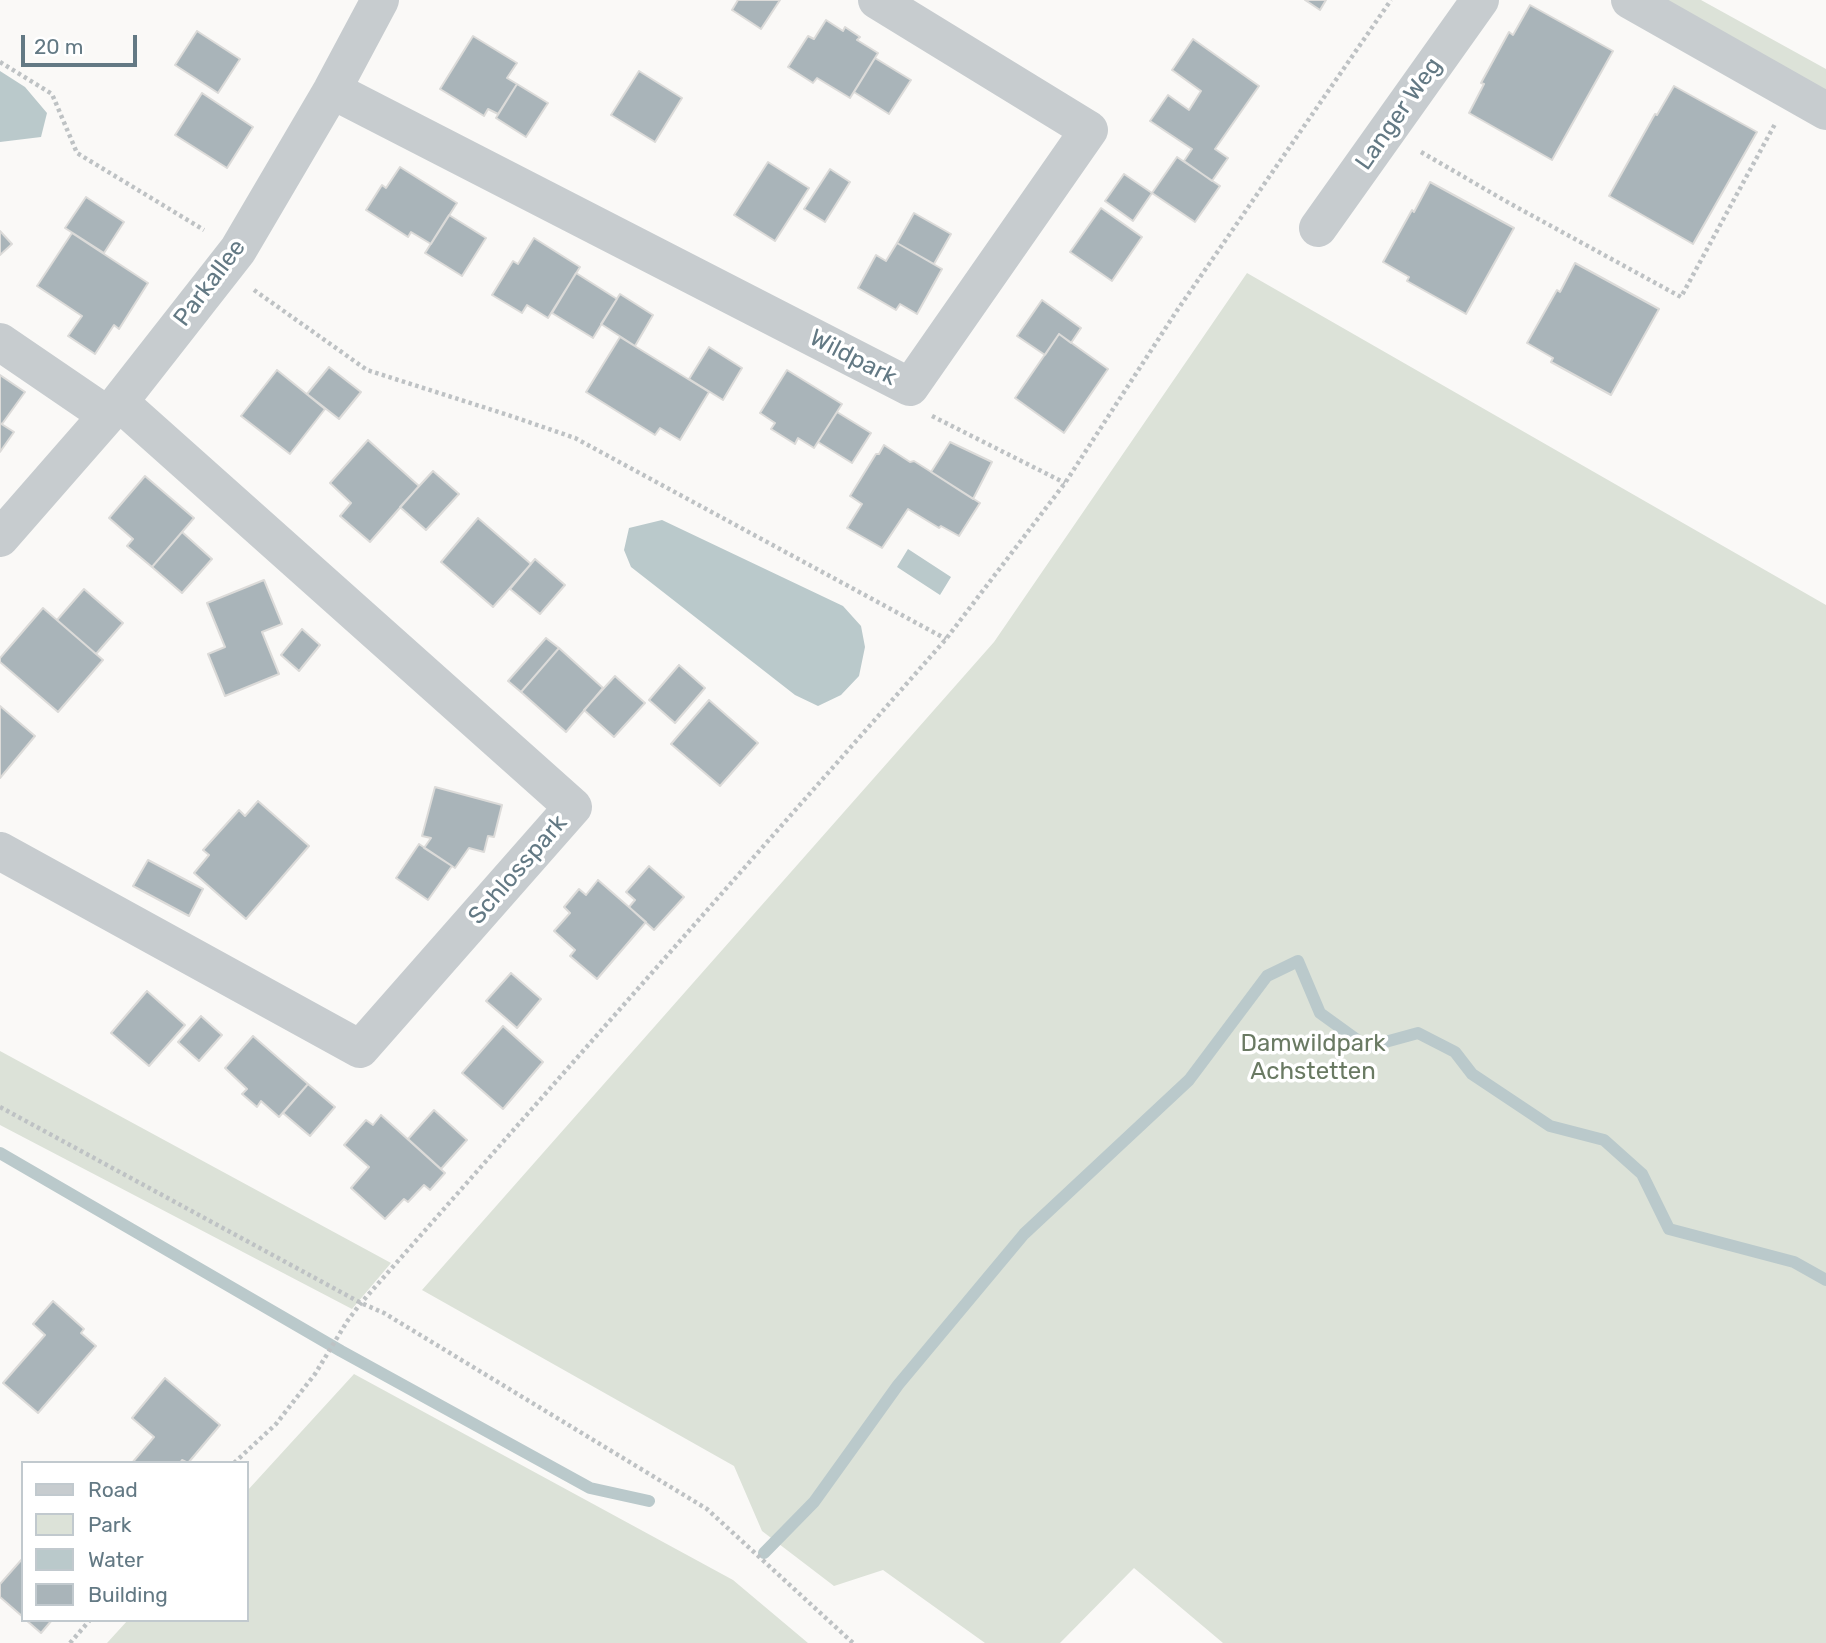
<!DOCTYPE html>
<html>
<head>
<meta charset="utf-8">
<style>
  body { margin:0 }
  #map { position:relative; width:1826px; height:1643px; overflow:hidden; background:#faf9f7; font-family:Rubik,sans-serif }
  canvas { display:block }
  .legend { position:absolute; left:21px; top:1461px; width:228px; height:161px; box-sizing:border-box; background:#fff; border:2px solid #c1c9ce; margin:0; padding:9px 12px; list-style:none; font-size:21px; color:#637984 }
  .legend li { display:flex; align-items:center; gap:14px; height:35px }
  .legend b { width:35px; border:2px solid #c1c9ce }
  .scale { position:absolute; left:21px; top:35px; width:116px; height:32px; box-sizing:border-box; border:4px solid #637984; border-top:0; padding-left:9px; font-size:21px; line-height:24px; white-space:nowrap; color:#637984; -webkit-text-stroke:5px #fff; paint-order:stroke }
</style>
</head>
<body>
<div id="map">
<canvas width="1826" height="1643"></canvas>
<ul class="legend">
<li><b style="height:9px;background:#c7cccf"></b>Road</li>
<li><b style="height:19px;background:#dce2d8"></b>Park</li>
<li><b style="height:19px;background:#bac9cb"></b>Water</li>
<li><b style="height:19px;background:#a9b4b9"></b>Building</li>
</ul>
<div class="scale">20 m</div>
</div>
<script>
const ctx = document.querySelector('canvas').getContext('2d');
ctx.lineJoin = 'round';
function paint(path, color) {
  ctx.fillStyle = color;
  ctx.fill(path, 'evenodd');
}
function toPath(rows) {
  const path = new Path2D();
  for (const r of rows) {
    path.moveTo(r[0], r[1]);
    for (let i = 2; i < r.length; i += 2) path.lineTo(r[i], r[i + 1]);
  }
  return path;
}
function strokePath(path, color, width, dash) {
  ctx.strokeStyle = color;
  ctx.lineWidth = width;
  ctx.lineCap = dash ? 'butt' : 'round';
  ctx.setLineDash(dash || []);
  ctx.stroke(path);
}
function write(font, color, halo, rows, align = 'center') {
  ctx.font = font + ' Rubik,sans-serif';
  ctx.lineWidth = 7;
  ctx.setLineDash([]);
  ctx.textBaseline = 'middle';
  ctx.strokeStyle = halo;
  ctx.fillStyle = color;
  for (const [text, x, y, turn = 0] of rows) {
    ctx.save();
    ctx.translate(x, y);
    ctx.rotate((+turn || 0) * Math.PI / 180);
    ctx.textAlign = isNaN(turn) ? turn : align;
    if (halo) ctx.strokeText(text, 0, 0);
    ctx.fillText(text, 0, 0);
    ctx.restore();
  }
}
paint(toPath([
  [1665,0,1701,0,1826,69,1826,90],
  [1247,273,1826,605,1826,1643,1223,1643,1134,1568,1060,1643,985,1643,883,1570,834,1586,762,1531,734,1466,422,1290,994,642],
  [0,1051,391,1263,352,1309,0,1125],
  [354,1374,733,1580,808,1643,107,1643,128,1620,247,1620,247,1491]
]), '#dce2d8');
paint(toPath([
  [0,71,25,87,47,113,41,137,0,142],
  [662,520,843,606,861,626,865,647,859,676,841,695,818,706,795,695,631,567,624,550,629,528],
  [908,549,951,577,940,595,897,567]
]), '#bac9cb');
strokePath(toPath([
  [0,1153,341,1351,590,1488,649,1501],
  [764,1553,814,1502,898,1385,1024,1234,1189,1080,1267,976,1298,961,1320,1013,1367,1047,1418,1033,1455,1052,1472,1074,1550,1126,1604,1140,1642,1174,1669,1229,1794,1262,1826,1280]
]), '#bac9cb', 12);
const building = toPath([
  [738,0,780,0,761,29,732,10,738,0],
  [1305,0,1326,0,1320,10,1305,0],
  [1530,5,1613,51,1552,160,1469,113,1484,84,1481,83,1509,32,1513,35,1530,5],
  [826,20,843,31,845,27,860,37,857,40,878,53,850,98,817,78,813,83,788,67,808,36,814,39,826,20],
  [197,31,240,59,218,93,175,65,197,31],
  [473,36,517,63,507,78,517,84,498,114,488,109,484,116,440,89,473,36],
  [1193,39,1259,86,1215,149,1228,158,1212,181,1184,161,1192,149,1150,121,1168,95,1189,110,1201,91,1172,70,1193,39],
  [875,58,911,80,889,114,854,92,875,58],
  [639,71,682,98,655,142,611,115,639,71],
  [517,84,548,103,526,137,496,118,517,84],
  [1674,86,1757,132,1693,244,1609,196,1655,114,1657,115,1674,86],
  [202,93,253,127,227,168,175,135,202,93],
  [1177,157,1220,186,1195,222,1152,193,1177,157],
  [768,162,809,188,775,241,734,215,768,162],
  [400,167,457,203,431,244,411,232,408,237,366,210,382,185,386,188,400,167],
  [830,169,850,182,825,222,804,209,830,169],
  [1124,174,1152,193,1133,221,1105,201,1124,174],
  [1430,182,1514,228,1466,314,1407,281,1409,277,1383,262,1412,210,1414,212,1430,182],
  [86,197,124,222,104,253,65,228,86,197],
  [1101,208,1142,237,1112,281,1070,252,1101,208],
  [914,213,951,234,934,264,897,243,914,213],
  [449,215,486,238,462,276,425,253,449,215],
  [0,231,12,244,0,255,0,231],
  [72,233,148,283,119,329,114,325,95,354,68,336,82,316,37,286,72,233],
  [534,238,580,267,548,318,527,305,522,313,492,295,513,261,518,264,534,238],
  [897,243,942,269,917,314,900,304,896,310,858,288,876,255,886,261,897,243],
  [1575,263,1659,309,1611,395,1551,362,1553,358,1527,343,1557,290,1560,292,1575,263],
  [576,273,617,299,593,338,552,313,576,273],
  [620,294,653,315,635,346,601,324,620,294],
  [1042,300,1081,328,1071,343,1059,334,1045,355,1017,336,1042,300],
  [1059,334,1108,369,1064,433,1015,398,1059,334],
  [620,337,709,392,680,440,660,428,655,435,586,392,620,337],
  [709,347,742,368,723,400,689,379,709,347],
  [329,367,361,392,339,419,307,394,329,367],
  [277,370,325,409,290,454,241,416,277,370],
  [787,370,842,404,814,448,798,438,795,444,771,429,775,423,760,413,787,370],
  [0,375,25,392,2,424,0,423,0,375],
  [837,412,871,433,852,463,818,442,837,412],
  [0,423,14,432,0,452,0,423],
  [368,440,419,486,370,542,340,516,351,503,330,483,368,440],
  [950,442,992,462,973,499,931,472,950,442],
  [884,445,910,462,914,461,980,503,959,536,941,526,939,528,908,509,882,548,847,528,862,504,850,496,876,454,879,454,884,445],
  [433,471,459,494,426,530,400,507,433,471],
  [145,476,194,518,152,567,127,546,133,539,109,518,145,476],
  [478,518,531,564,493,607,441,562,478,518],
  [182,532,212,559,182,593,152,567,182,532],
  [535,559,565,585,540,614,510,589,535,559],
  [264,580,282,624,262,632,279,674,225,696,208,654,225,647,207,603,264,580],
  [84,589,123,623,96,654,57,620,84,589],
  [43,608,103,660,58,712,0,662,0,658,43,608],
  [302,629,320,645,299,671,281,655,302,629],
  [546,638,559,648,521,692,508,681,546,638],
  [559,648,603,688,566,732,521,692,559,648],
  [679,665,705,688,675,723,649,700,679,665],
  [615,676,645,703,614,737,584,710,615,676],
  [709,700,758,743,720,786,671,744,709,700],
  [0,706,35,736,0,778,0,706],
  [435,787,502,805,494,837,488,836,484,852,469,848,455,868,424,848,431,838,422,836,435,787],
  [258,801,309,846,246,919,194,873,209,855,203,850,239,810,245,816,258,801],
  [419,844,452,866,428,900,396,878,419,844],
  [148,860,203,889,189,916,133,886,148,860],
  [649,866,684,897,654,930,629,907,635,900,626,892,649,866],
  [598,880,646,922,597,979,570,956,575,950,554,931,570,913,564,907,579,889,586,895,598,880],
  [511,973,541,999,517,1028,486,1001,511,973],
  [147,991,185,1025,149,1066,111,1033,147,991],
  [201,1016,222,1035,199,1061,178,1042,201,1016],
  [503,1026,543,1062,503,1109,462,1073,503,1026],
  [253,1036,308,1084,279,1117,261,1101,257,1107,242,1094,247,1089,225,1068,253,1036],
  [308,1084,335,1107,310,1136,283,1113,308,1084],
  [434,1110,467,1140,441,1169,408,1139,434,1110],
  [381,1115,445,1173,430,1190,424,1185,408,1202,404,1199,385,1219,351,1188,369,1167,344,1145,366,1120,373,1125,381,1115],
  [53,1301,84,1329,81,1333,96,1346,38,1413,3,1383,45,1335,33,1324,53,1301],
  [165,1378,220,1425,188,1463,182,1460,180,1463,132,1463,154,1437,132,1418,165,1378],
  [23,1558,23,1617,0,1597,0,1584,23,1558],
  [26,1620,52,1620,41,1633,26,1620]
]);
paint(building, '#a9b4b9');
strokePath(building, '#dcdbd9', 2);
strokePath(toPath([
  [0,62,52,94,77,153,204,230],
  [1421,152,1509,203,1681,297,1775,124],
  [254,290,367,370,508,415,575,438,946,639],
  [932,416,1065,483],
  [0,1107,361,1303,384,1313,707,1509,853,1643],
  [234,1463,276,1424,315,1374,348,1320,361,1303,946,639,1065,483,1176,312,1391,0],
  [70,1643,90,1620]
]), '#bec2c4', 4.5, [3.5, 3.5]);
strokePath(toPath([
  [1630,0,1826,111],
  [332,90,910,387,1089,130,877,0],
  [1318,228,1480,0],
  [0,342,107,415],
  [0,538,119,402,238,250,332,90,380,0],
  [0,851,360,1049,573,807,119,402]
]), '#c7cccf', 38);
write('24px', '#637984', '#fff', [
  ["Langer Weg",1399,114,-55],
  ["Parkallee",210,283,-53],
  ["Wildpark",853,358,27],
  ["Schlosspark",518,870,-49]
]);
write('24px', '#6a7a63', '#fff', [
  ["Damwildpark",1313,1044],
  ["Achstetten",1313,1072]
]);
</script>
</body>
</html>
